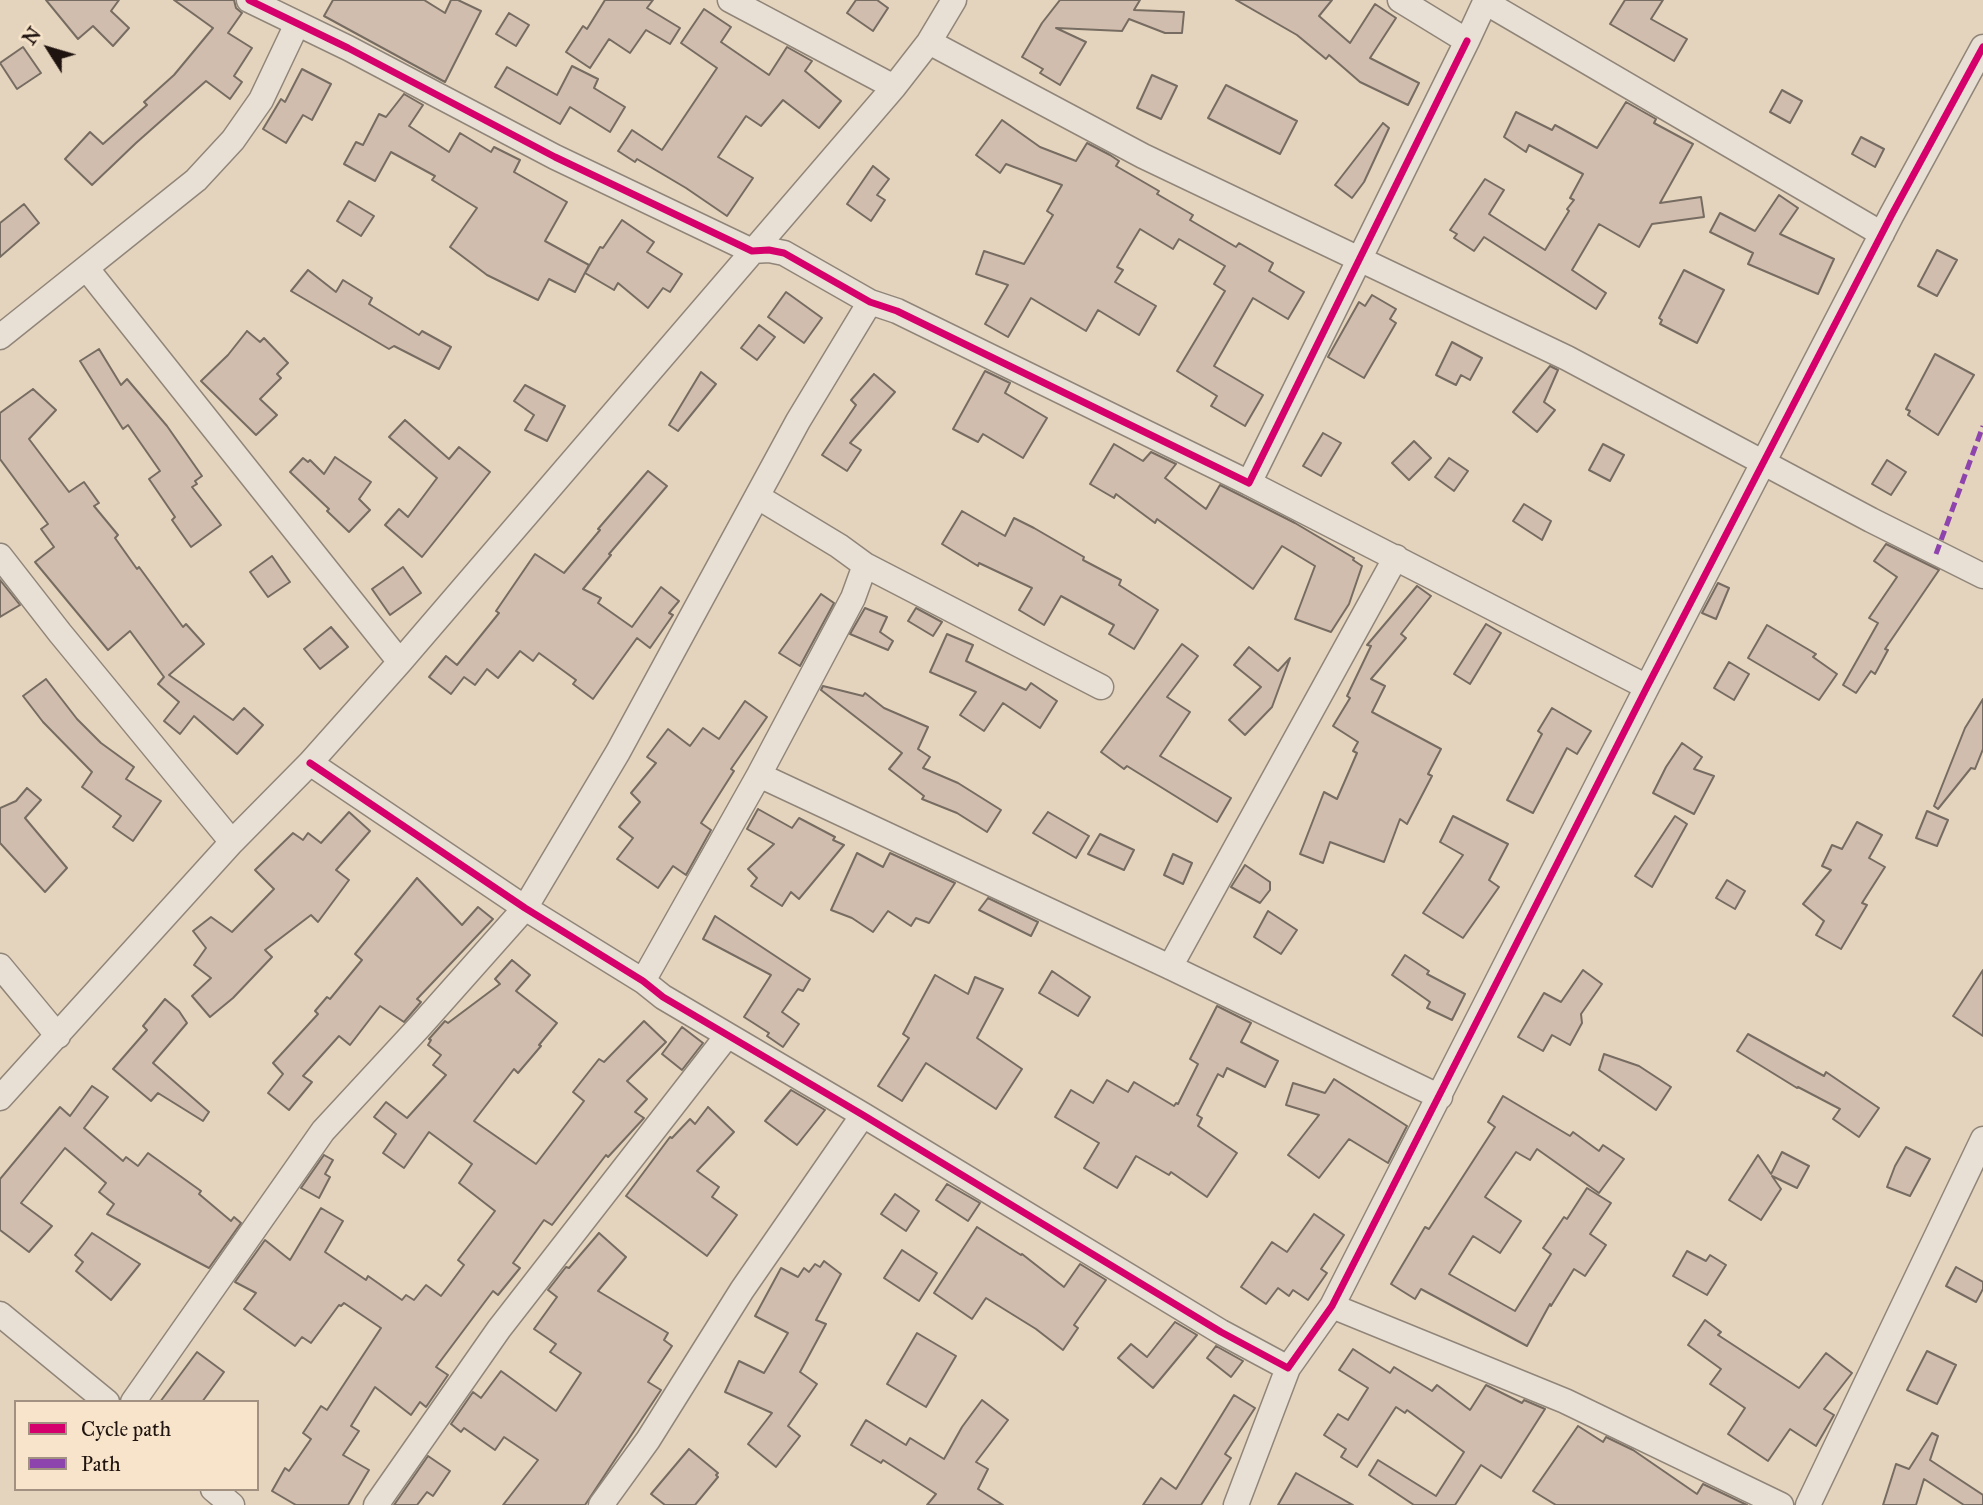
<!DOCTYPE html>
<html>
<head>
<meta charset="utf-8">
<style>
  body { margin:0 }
  #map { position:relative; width:1983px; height:1505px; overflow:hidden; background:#e5d4bd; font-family:"IM FELL Great Primer",serif }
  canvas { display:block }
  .legend { position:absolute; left:14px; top:1400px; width:245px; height:91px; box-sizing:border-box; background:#f8e4ca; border:2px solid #a29180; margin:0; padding:9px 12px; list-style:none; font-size:21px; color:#201410 }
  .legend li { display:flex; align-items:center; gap:14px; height:35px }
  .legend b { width:35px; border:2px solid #a29180 }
  .north { position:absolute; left:14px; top:14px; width:70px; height:70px; -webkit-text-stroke:5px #f8e4ca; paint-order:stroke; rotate:307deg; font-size:19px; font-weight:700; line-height:28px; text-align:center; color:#201410 }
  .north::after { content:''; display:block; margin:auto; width:24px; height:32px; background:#201410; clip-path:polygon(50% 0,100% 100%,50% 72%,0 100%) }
</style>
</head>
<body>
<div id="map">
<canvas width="1983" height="1505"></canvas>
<ul class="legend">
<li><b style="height:9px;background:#d6006c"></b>Cycle path</li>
<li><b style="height:9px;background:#8e44ad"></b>Path</li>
</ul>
<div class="north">N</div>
</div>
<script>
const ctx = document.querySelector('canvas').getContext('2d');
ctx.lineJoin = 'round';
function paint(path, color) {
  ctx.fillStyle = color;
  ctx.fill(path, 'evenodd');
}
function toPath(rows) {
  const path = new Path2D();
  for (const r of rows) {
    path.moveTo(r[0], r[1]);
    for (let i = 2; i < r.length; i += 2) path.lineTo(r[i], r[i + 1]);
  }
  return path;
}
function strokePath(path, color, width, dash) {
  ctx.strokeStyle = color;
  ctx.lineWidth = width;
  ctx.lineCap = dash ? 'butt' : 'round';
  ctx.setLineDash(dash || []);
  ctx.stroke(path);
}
const building = toPath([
  [46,0,119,0,111,11,129,28,113,46,93,26,78,39,46,0],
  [174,0,234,0,236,8,242,13,228,33,252,48,234,76,242,82,230,99,206,81,136,143,92,185,65,159,90,132,103,144,147,105,144,102,174,75,213,28,174,0],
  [333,0,424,0,445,13,451,0,458,0,481,11,445,82,324,16,333,0],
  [605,0,653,0,647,8,680,28,670,44,646,30,630,53,609,39,590,68,566,52,583,26,587,29,605,0],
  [856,0,877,0,888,8,873,31,847,13,856,0],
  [1060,0,1140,0,1134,10,1184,12,1182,33,1165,33,1129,19,1122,31,1056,28,1086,42,1060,85,1040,73,1043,69,1022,57,1042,23,1060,0],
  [1236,0,1332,0,1319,16,1350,43,1375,4,1396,18,1370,58,1419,83,1408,105,1360,82,1329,55,1326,59,1297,35,1236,0],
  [1625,0,1663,0,1651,19,1687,39,1674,61,1610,24,1625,0],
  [704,9,731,27,721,42,769,75,787,47,812,61,805,71,841,101,819,128,783,100,761,126,746,116,718,157,753,178,727,216,686,188,637,159,635,162,618,151,632,130,662,150,717,68,681,43,704,9],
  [509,13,529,25,516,46,496,34,509,13],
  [23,47,41,73,17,89,0,63,23,47],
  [572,66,598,79,594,88,625,107,610,132,570,107,560,124,495,87,507,67,557,95,572,66],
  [302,69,331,84,312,120,303,115,286,143,263,129,281,99,285,102,302,69],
  [1152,75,1177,86,1161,119,1137,108,1152,75],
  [1226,85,1297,121,1280,154,1208,118,1226,85],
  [1782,90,1802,101,1790,123,1770,112,1782,90],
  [404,94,423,105,409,126,449,152,460,133,491,152,494,147,520,160,514,172,567,202,545,241,589,265,575,292,549,279,538,300,487,275,450,247,477,208,432,180,435,176,391,152,375,181,344,164,356,142,363,145,379,114,386,117,404,94],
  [1626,102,1656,119,1654,123,1693,144,1660,203,1701,197,1704,217,1652,224,1639,247,1599,224,1572,270,1606,293,1596,309,1484,237,1474,251,1454,238,1457,234,1450,230,1485,179,1504,190,1489,214,1545,250,1569,211,1567,209,1574,200,1570,198,1583,174,1529,145,1526,152,1504,137,1516,112,1552,130,1555,125,1597,148,1626,102],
  [1002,120,1040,147,1076,161,1087,143,1110,155,1119,161,1116,166,1159,191,1157,194,1193,215,1190,220,1236,247,1239,243,1273,263,1269,271,1304,292,1288,319,1253,298,1214,366,1263,395,1245,426,1211,406,1217,396,1177,371,1225,291,1214,284,1225,266,1179,239,1173,249,1140,229,1117,267,1123,270,1115,282,1156,306,1139,335,1098,310,1086,331,1031,298,1008,337,985,324,1008,285,976,274,984,251,1024,264,1053,215,1047,211,1062,185,1006,164,1000,173,976,155,1002,120],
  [1383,123,1389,128,1364,182,1352,198,1335,185,1383,123],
  [1861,137,1884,149,1875,167,1852,154,1861,137],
  [873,166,889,179,877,195,885,200,871,221,847,204,873,166],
  [1779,195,1798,208,1780,234,1834,259,1818,294,1748,264,1753,253,1710,232,1720,213,1755,231,1779,195],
  [349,201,374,216,361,236,337,221,349,201],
  [24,204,39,223,0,257,0,223,24,204],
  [622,220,654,242,647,252,682,274,670,292,663,288,648,308,618,283,614,290,585,273,600,247,603,248,622,220],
  [1937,250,1957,260,1937,296,1918,286,1937,250],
  [308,270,336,292,343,280,372,298,369,304,419,335,422,331,451,347,439,369,394,346,389,349,291,291,308,270],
  [1684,270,1724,290,1697,343,1660,324,1662,320,1659,318,1684,270],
  [786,292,822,318,804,343,768,317,786,292],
  [1372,295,1396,309,1390,319,1396,323,1364,378,1328,357,1359,302,1365,306,1372,295],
  [759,325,775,337,757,360,741,348,759,325],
  [247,331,260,342,264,338,288,363,277,374,281,378,260,399,277,415,256,435,201,381,228,355,247,331],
  [1452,342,1482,358,1470,380,1461,375,1456,385,1436,375,1452,342],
  [99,349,121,385,127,379,167,426,202,476,195,481,197,484,192,487,221,525,191,547,172,520,175,517,149,479,160,471,128,425,123,429,80,361,99,349],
  [1935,354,1974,375,1938,435,1908,415,1910,411,1906,409,1935,354],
  [1550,366,1558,370,1544,402,1555,410,1537,432,1513,412,1550,366],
  [985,371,1010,383,1005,393,1047,418,1023,458,983,434,978,442,953,429,985,371],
  [701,372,716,384,678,431,669,425,701,372],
  [874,374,895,392,850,443,861,450,847,471,822,455,856,405,851,400,874,374],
  [525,385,565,406,547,441,525,430,534,415,514,401,525,385],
  [33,389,56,410,29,439,69,492,84,482,99,503,94,506,118,535,115,538,137,569,139,567,183,627,186,624,204,644,169,675,233,720,244,708,263,725,237,754,194,716,180,734,164,721,179,702,158,684,164,677,130,631,108,650,35,562,54,547,41,529,48,524,0,459,0,413,33,389],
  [405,420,449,459,459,447,490,472,422,557,385,525,399,509,408,517,437,478,389,437,405,420],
  [1323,433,1341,443,1321,476,1303,466,1323,433],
  [1414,441,1431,458,1409,480,1392,463,1414,441],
  [1114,444,1143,461,1151,452,1176,464,1165,478,1206,509,1220,485,1295,523,1354,558,1353,560,1362,566,1349,604,1331,632,1295,619,1315,566,1282,546,1253,589,1157,519,1155,523,1116,494,1114,498,1090,484,1114,444],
  [1603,444,1624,455,1610,481,1589,470,1603,444],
  [335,457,371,482,359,499,370,510,349,532,327,511,329,509,290,472,303,458,308,462,310,460,324,474,335,457],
  [1449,458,1468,471,1454,491,1435,477,1449,458],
  [1887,460,1906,472,1891,495,1872,484,1887,460],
  [648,471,667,486,609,554,611,555,583,589,601,598,598,603,632,627,661,587,679,601,669,613,673,615,650,648,637,638,593,699,573,684,576,680,539,653,533,661,520,651,498,678,487,669,475,685,464,677,451,694,429,677,446,656,457,665,499,613,496,611,535,554,564,573,600,530,598,529,648,471],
  [1524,504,1551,521,1542,540,1513,521,1524,504],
  [962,511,1005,536,1014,518,1034,528,1084,557,1083,560,1121,580,1119,585,1158,610,1134,649,1109,634,1114,625,1061,596,1044,625,1019,610,1032,588,979,563,978,566,942,544,962,511],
  [1886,544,1939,570,1885,649,1888,650,1875,674,1871,671,1856,693,1843,685,1878,623,1869,618,1897,577,1874,561,1886,544],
  [272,556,290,582,268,597,250,572,272,556],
  [403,567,421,593,390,615,372,589,403,567],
  [0,580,20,605,0,617,0,580],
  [1718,583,1729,588,1716,619,1702,613,1718,583],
  [1417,586,1431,596,1401,634,1406,638,1371,679,1385,686,1372,712,1441,749,1428,774,1432,776,1407,824,1400,819,1384,862,1330,842,1323,863,1300,854,1324,792,1337,799,1357,753,1353,751,1358,742,1333,726,1350,698,1347,696,1371,646,1367,645,1417,586],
  [821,594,834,603,800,666,779,653,821,594],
  [865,608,887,617,880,632,893,641,888,650,850,634,865,608],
  [916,608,942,622,933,636,908,621,916,608],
  [1486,624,1501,633,1470,684,1454,674,1486,624],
  [1767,625,1816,654,1813,657,1837,674,1819,700,1748,658,1767,625],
  [331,627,348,647,320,669,304,649,331,627],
  [947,634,973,645,966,661,1026,690,1031,683,1057,701,1040,728,1003,703,984,731,960,715,976,692,930,672,947,634],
  [1182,644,1198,656,1167,697,1190,712,1160,756,1231,798,1217,822,1127,766,1124,769,1101,752,1182,644],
  [1249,647,1278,671,1290,658,1272,707,1245,735,1229,720,1261,687,1234,665,1249,647],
  [1729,662,1749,674,1734,700,1714,688,1729,662],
  [46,679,77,719,101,743,134,767,126,779,161,801,133,841,113,827,121,816,82,787,92,772,43,722,23,696,46,679],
  [823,686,863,696,865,693,884,708,928,727,918,749,930,757,923,768,958,783,1001,810,987,832,957,813,922,799,924,796,889,769,902,753,821,690,823,686],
  [1983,699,1983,749,1975,769,1971,768,1938,809,1934,806,1965,728,1983,699],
  [745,701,767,717,731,769,734,771,701,823,711,830,686,875,673,866,658,888,617,859,633,838,619,827,640,802,631,793,656,763,647,757,668,729,690,746,703,728,719,739,745,701],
  [1552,708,1591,731,1577,754,1567,748,1533,813,1507,800,1542,734,1538,731,1552,708],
  [1682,743,1702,757,1694,769,1714,776,1694,814,1653,793,1666,767,1682,743],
  [27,788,41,800,25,818,67,868,45,892,0,843,0,808,16,801,27,788],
  [758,809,792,828,799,818,835,837,833,840,844,845,799,899,791,892,782,906,751,886,757,878,748,869,774,844,747,829,758,809],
  [1927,811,1948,820,1937,846,1916,838,1927,811],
  [349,812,370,831,336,870,349,880,318,922,311,915,265,950,272,957,233,998,210,1017,192,996,211,978,194,965,206,948,193,931,211,917,232,932,274,889,255,870,293,833,303,840,308,833,321,843,349,812],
  [1048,812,1089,836,1076,858,1033,833,1048,812],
  [1453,816,1508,844,1489,880,1499,887,1463,938,1423,913,1463,855,1440,842,1453,816],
  [1675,816,1687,824,1652,887,1635,876,1675,816],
  [1857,822,1882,835,1869,858,1885,867,1862,903,1867,905,1841,949,1816,935,1824,921,1803,904,1831,870,1822,866,1832,845,1842,849,1857,822],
  [1100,834,1134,850,1124,870,1088,854,1100,834],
  [857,853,883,867,890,853,955,883,929,923,916,918,911,926,888,911,873,932,852,918,831,910,857,853],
  [1173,854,1192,863,1183,884,1164,875,1173,854],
  [1245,865,1270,882,1270,890,1260,903,1231,887,1245,865],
  [417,878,462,925,478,907,493,919,417,999,421,1002,404,1022,380,1006,350,1045,339,1036,303,1076,312,1082,289,1110,268,1093,283,1074,273,1063,318,1014,315,1011,327,997,330,999,362,960,355,954,417,878],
  [1727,880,1745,891,1735,909,1716,898,1727,880],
  [988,898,1038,922,1031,936,979,910,988,898],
  [1268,911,1297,930,1281,954,1254,937,1268,911],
  [715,916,810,979,803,991,798,989,782,1012,799,1024,783,1047,767,1036,769,1033,744,1017,771,975,703,939,715,916],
  [1405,955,1429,971,1427,974,1465,994,1452,1020,1427,1008,1430,1002,1392,975,1405,955],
  [512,960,530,975,516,991,557,1023,539,1045,541,1046,518,1073,514,1069,474,1121,536,1164,584,1101,573,1092,599,1059,604,1062,644,1021,666,1042,627,1081,647,1099,635,1112,644,1118,608,1157,606,1155,552,1225,544,1220,513,1263,520,1268,498,1295,493,1291,436,1367,448,1375,426,1407,420,1402,411,1415,375,1387,351,1426,359,1431,343,1455,369,1470,348,1505,296,1505,272,1491,285,1468,289,1471,311,1439,303,1433,321,1406,327,1410,381,1328,344,1303,341,1306,339,1305,311,1343,302,1337,295,1346,244,1309,256,1293,235,1282,265,1240,290,1260,321,1208,343,1221,325,1252,366,1280,368,1276,402,1300,406,1295,414,1300,426,1285,441,1296,464,1265,458,1260,495,1211,459,1183,472,1164,429,1132,404,1168,383,1153,396,1134,374,1117,386,1102,407,1118,446,1075,433,1065,441,1055,428,1045,431,1040,429,1039,445,1021,448,1023,500,984,495,979,512,960],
  [1583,970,1602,984,1581,1014,1582,1023,1570,1045,1552,1035,1543,1051,1518,1037,1544,993,1561,1002,1583,970],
  [1983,970,1983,1036,1953,1016,1983,970],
  [1052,971,1090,997,1078,1016,1039,993,1052,971],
  [935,975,968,994,975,977,1003,989,977,1038,1022,1069,996,1109,926,1063,902,1101,878,1086,909,1038,903,1034,935,975],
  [165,999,179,1011,187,1023,153,1063,209,1112,203,1121,158,1093,151,1101,113,1069,147,1030,143,1026,165,999],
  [1217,1006,1251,1023,1241,1042,1278,1061,1265,1087,1227,1068,1223,1077,1218,1074,1197,1115,1202,1118,1198,1126,1237,1153,1207,1197,1171,1172,1169,1175,1136,1156,1117,1188,1084,1168,1099,1143,1055,1117,1071,1090,1093,1103,1107,1080,1128,1092,1134,1082,1174,1106,1176,1103,1178,1104,1198,1064,1190,1059,1217,1006],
  [682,1027,703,1043,682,1070,662,1054,682,1027],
  [1748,1034,1824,1076,1826,1072,1879,1108,1859,1137,1833,1119,1840,1109,1798,1087,1797,1088,1737,1051,1748,1034],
  [1604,1054,1639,1066,1671,1087,1656,1110,1599,1070,1604,1054],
  [1334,1079,1407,1126,1388,1163,1349,1139,1319,1178,1288,1155,1319,1115,1286,1105,1293,1083,1325,1093,1334,1079],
  [92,1086,108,1097,84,1128,123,1161,126,1157,138,1166,148,1153,201,1191,199,1194,231,1221,234,1217,241,1223,209,1268,107,1214,114,1204,99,1192,106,1183,65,1148,21,1203,52,1226,29,1252,0,1230,0,1179,60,1107,70,1116,92,1086],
  [791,1090,825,1110,797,1145,765,1121,791,1090],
  [1503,1096,1570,1136,1573,1132,1599,1151,1603,1145,1624,1159,1599,1193,1537,1149,1530,1160,1516,1152,1485,1197,1521,1221,1500,1253,1473,1236,1449,1274,1515,1311,1551,1254,1543,1248,1564,1217,1567,1219,1587,1188,1611,1203,1590,1234,1606,1245,1585,1276,1574,1269,1551,1306,1550,1304,1527,1346,1421,1289,1415,1299,1391,1284,1425,1227,1429,1229,1495,1127,1488,1122,1503,1096],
  [708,1107,734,1132,697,1171,719,1187,712,1197,737,1215,707,1256,626,1196,670,1137,672,1138,690,1119,695,1124,708,1107],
  [1906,1147,1930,1159,1910,1196,1887,1187,1895,1166,1906,1147],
  [1782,1152,1809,1166,1797,1188,1772,1176,1781,1189,1761,1220,1729,1200,1758,1155,1771,1174,1782,1152],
  [324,1155,333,1160,325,1174,330,1177,319,1198,301,1188,324,1155],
  [947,1184,980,1203,968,1221,936,1200,947,1184],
  [895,1194,919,1211,906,1231,881,1214,895,1194],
  [1314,1214,1344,1235,1321,1269,1327,1273,1308,1300,1293,1290,1289,1296,1278,1288,1266,1304,1241,1287,1272,1242,1287,1252,1314,1214],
  [977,1227,1021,1255,1022,1254,1064,1287,1080,1264,1106,1280,1074,1325,1078,1328,1063,1350,1036,1329,986,1298,972,1319,934,1293,977,1227],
  [92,1233,140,1264,111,1300,76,1271,83,1262,75,1255,92,1233],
  [599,1233,626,1257,598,1291,668,1333,664,1340,672,1346,648,1382,661,1390,585,1505,503,1505,538,1460,504,1437,495,1450,464,1428,461,1432,451,1424,473,1392,481,1398,501,1371,556,1411,581,1373,550,1352,556,1344,534,1329,557,1297,548,1290,566,1267,569,1268,599,1233],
  [902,1250,937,1273,919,1301,884,1278,902,1250],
  [1687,1251,1706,1261,1710,1255,1726,1265,1707,1295,1673,1276,1687,1251],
  [824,1261,841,1274,816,1320,826,1324,800,1372,817,1384,788,1426,800,1436,776,1467,748,1444,772,1413,725,1392,739,1361,764,1373,788,1333,755,1316,781,1268,798,1277,804,1268,809,1272,815,1264,820,1267,824,1261],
  [1956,1267,1983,1282,1983,1289,1976,1302,1946,1286,1956,1267],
  [1705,1320,1721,1332,1718,1335,1799,1388,1826,1353,1852,1373,1824,1409,1834,1415,1816,1446,1790,1429,1768,1461,1728,1434,1745,1408,1710,1384,1721,1369,1688,1345,1705,1320],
  [1175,1322,1197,1335,1153,1388,1118,1358,1131,1344,1147,1357,1175,1322],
  [917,1333,956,1356,926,1407,887,1384,917,1333],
  [1216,1346,1243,1361,1231,1377,1207,1358,1216,1346],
  [1353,1349,1390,1373,1394,1367,1432,1391,1437,1385,1470,1410,1486,1385,1522,1403,1524,1400,1545,1409,1501,1478,1481,1465,1455,1505,1414,1505,1369,1475,1378,1460,1436,1496,1464,1452,1407,1410,1405,1413,1396,1407,1357,1467,1341,1457,1346,1449,1324,1435,1338,1414,1348,1420,1368,1388,1339,1370,1353,1349],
  [1927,1351,1956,1365,1937,1404,1907,1390,1927,1351],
  [197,1352,224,1372,202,1402,160,1402,197,1352],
  [1234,1395,1255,1408,1225,1454,1231,1458,1201,1505,1143,1505,1161,1478,1176,1489,1234,1395],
  [982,1400,1008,1420,976,1462,988,1469,978,1489,1003,1505,927,1505,936,1494,883,1460,881,1463,851,1445,866,1420,906,1445,910,1438,944,1459,962,1427,982,1400],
  [1578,1426,1603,1442,1606,1437,1633,1450,1697,1494,1703,1484,1747,1505,1556,1505,1533,1491,1578,1426],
  [1932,1433,1938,1436,1930,1460,1983,1495,1983,1505,1964,1505,1924,1479,1916,1505,1883,1505,1896,1464,1909,1469,1932,1433],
  [689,1449,718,1473,716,1475,718,1477,695,1505,665,1505,651,1494,689,1449],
  [428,1456,450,1471,433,1496,427,1492,417,1505,394,1505,428,1456],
  [1296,1473,1353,1505,1278,1505,1296,1473]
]);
paint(building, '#d1bdae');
strokePath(building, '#766c61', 2);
const minor = toPath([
  [249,0,348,48,555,157,752,251,769,250,784,253,870,302,897,311,1249,483,1467,41],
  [730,0,894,87],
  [1400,0,1467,41,1486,0],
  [1485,2,1882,234],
  [929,42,1143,156,1567,358,1871,520,1983,576],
  [87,269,400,662],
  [0,337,196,180,233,140,261,100,297,24],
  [1249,483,1647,687],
  [758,497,839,546,865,565,1101,687],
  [0,556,60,633,232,842],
  [310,763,525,908,643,981,663,997,863,1115,1221,1332,1288,1368,1332,1306,1647,687,1891,216,1983,47],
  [759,775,1170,967,1440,1097],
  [0,966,58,1036],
  [1170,967,1396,557],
  [643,981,759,775,853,598,865,565],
  [0,1098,232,842,310,763,400,662,894,87,929,42,954,0],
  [1332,1306,1565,1401,1781,1505],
  [0,1314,107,1402],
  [133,1402,323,1131,421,1025,525,908,618,752,798,421,870,302],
  [213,1489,232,1505],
  [376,1505,499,1329,727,1036],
  [601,1505,648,1440,742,1290,863,1115],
  [1236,1505,1288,1368],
  [1808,1505,1983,1139]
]);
strokePath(minor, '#908579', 27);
strokePath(minor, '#e8e0d5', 24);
strokePath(toPath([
  [1936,554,1983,426]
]), '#8e44ad', 5, [10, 5]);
strokePath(toPath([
  [249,0,348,48,555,157,752,251,769,250,784,253,870,302,897,311,1249,483,1467,41],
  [310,763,525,908,643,981,663,997,863,1115,1221,1332,1288,1368,1332,1306,1647,687,1891,216,1983,47]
]), '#d6006c', 7);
</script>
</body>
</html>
